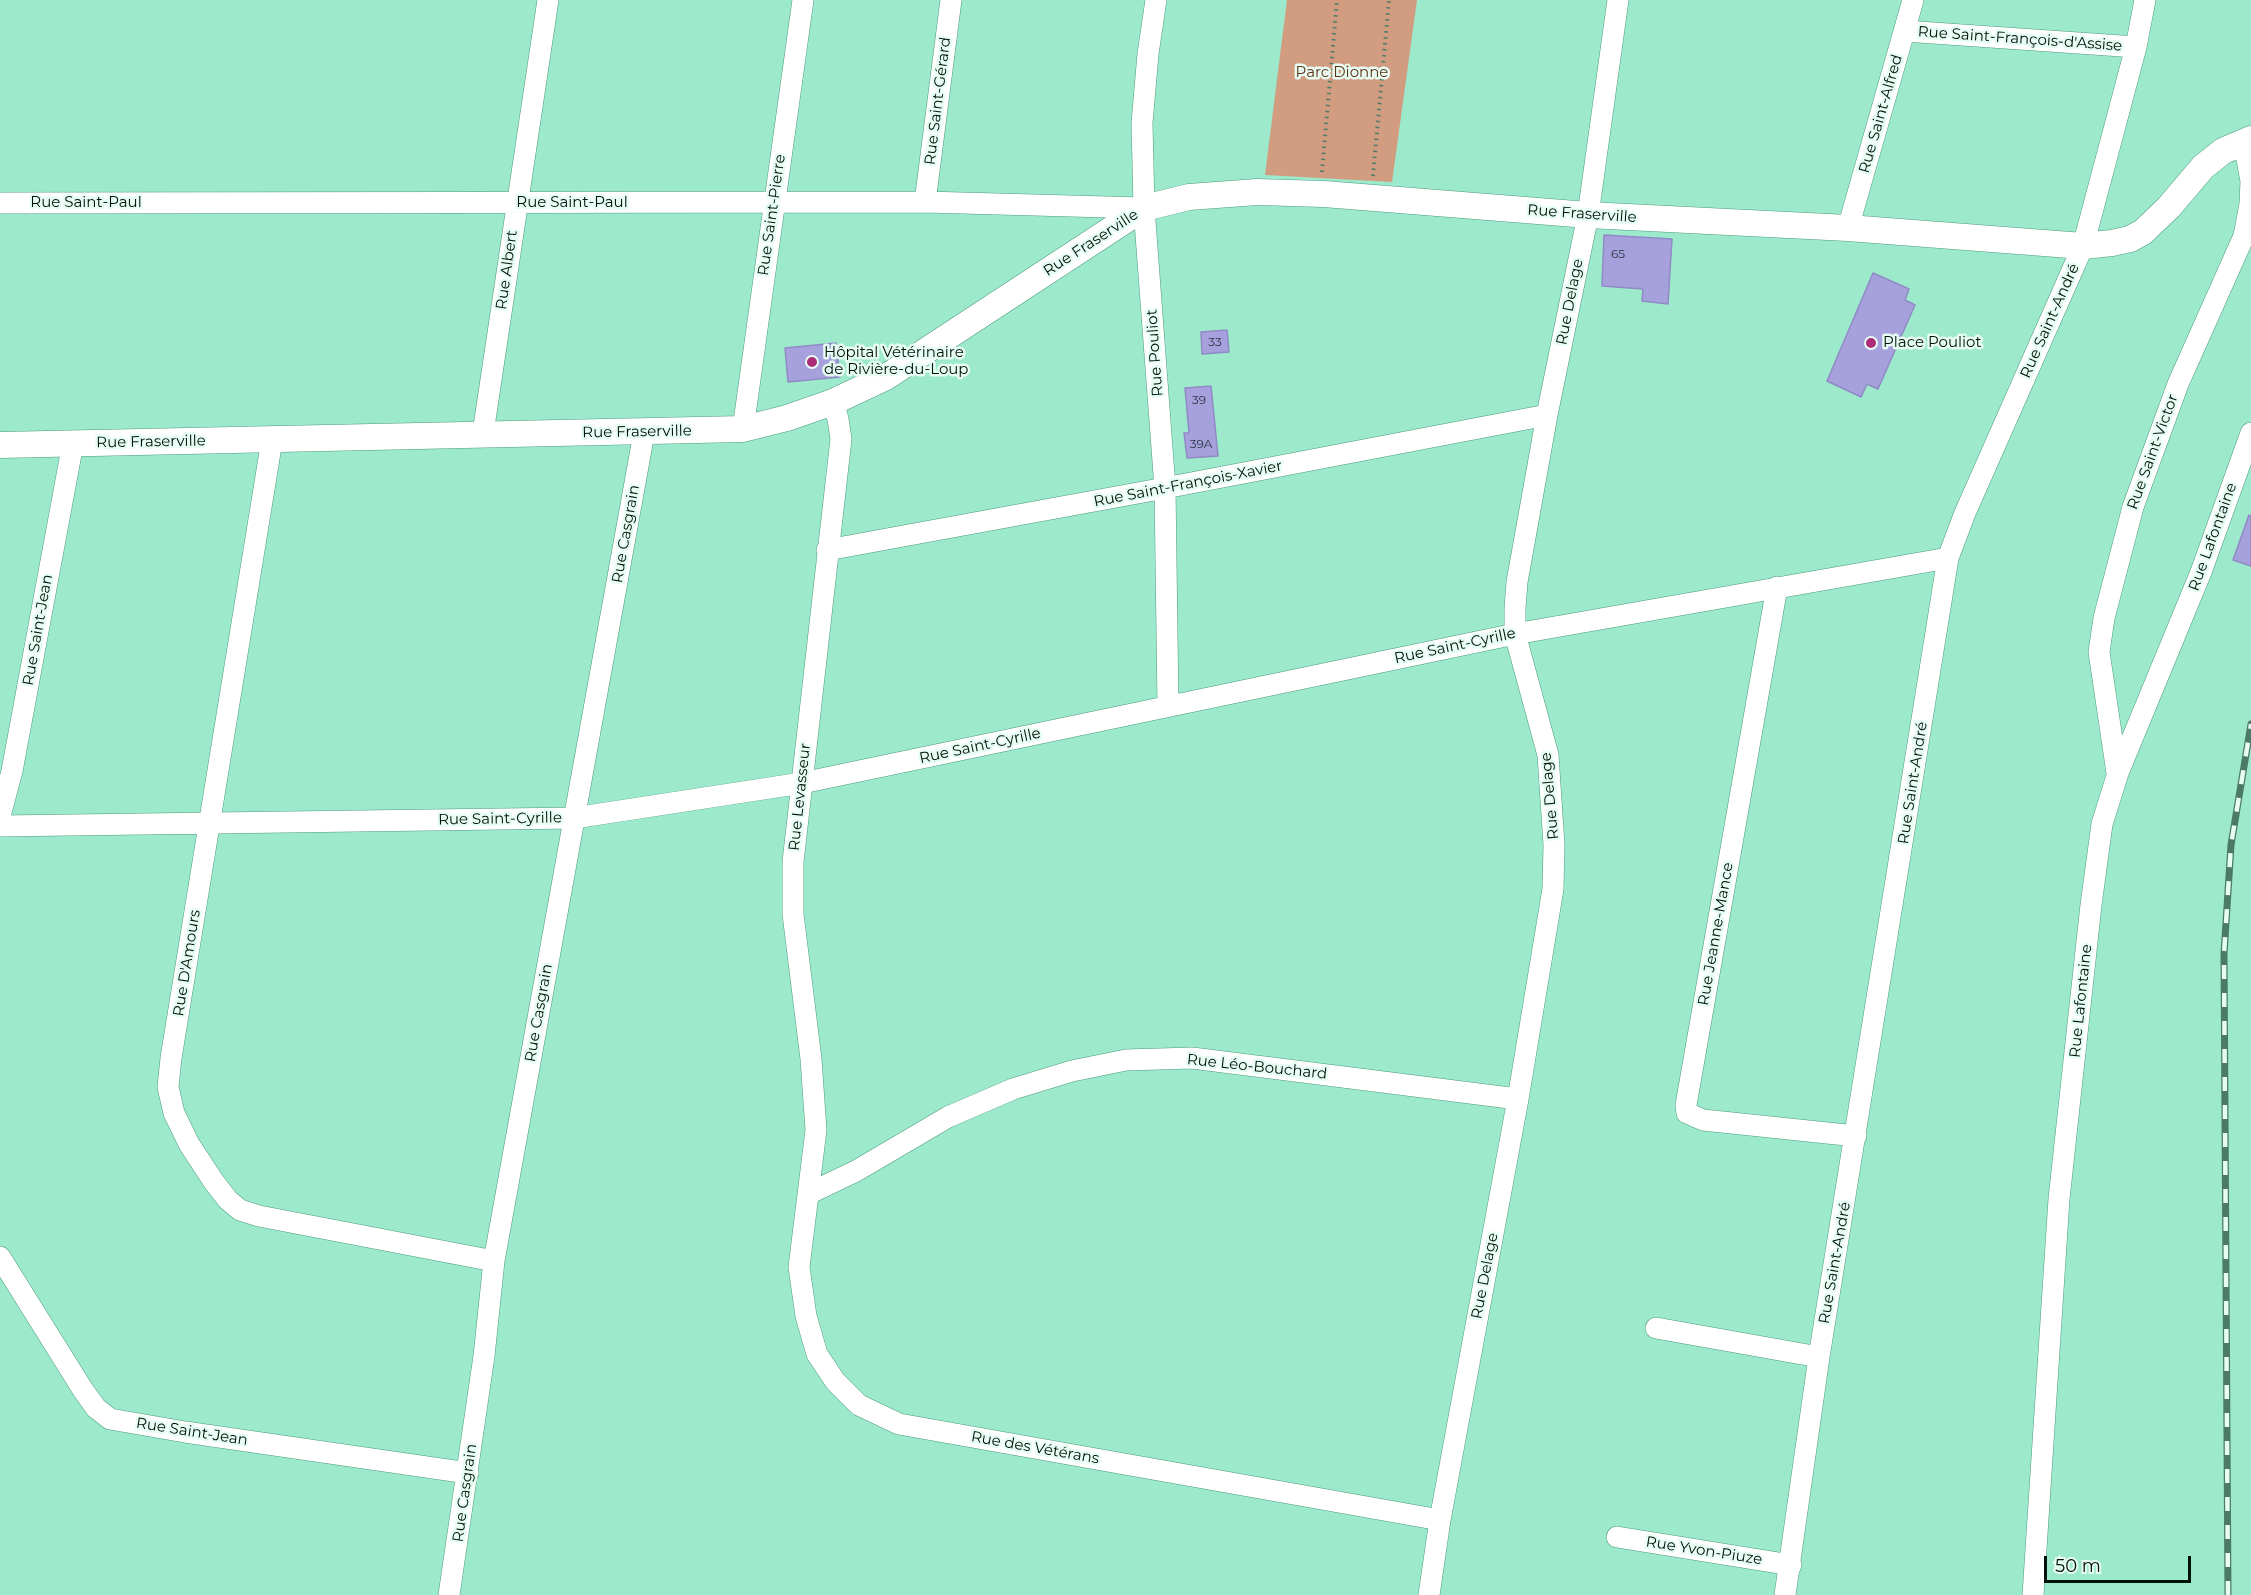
<!DOCTYPE html>
<html>
<head>
<meta charset="utf-8">
<style>
  body { margin:0 }
  #map { position:relative; width:2251px; height:1595px; overflow:hidden; background:#9ce9cc; font-family:Montserrat,sans-serif }
  canvas { display:block }
  .scale { position:absolute; left:2044px; top:1556px; width:147px; height:27px; box-sizing:border-box; border:3px solid #00120a; border-top:0; padding-left:8px; font-size:18px; line-height:21px; white-space:nowrap; color:#00120a; -webkit-text-stroke:4px #e7fdf4; paint-order:stroke }
</style>
</head>
<body>
<div id="map">
<canvas width="2251" height="1595"></canvas>
<div class="scale">50 m</div>
</div>
<script>
const ctx = document.querySelector('canvas').getContext('2d');
ctx.lineJoin = 'round';
function paint(path, color) {
  ctx.fillStyle = color;
  ctx.fill(path, 'evenodd');
}
function toPath(rows) {
  const path = new Path2D();
  for (const r of rows) {
    path.moveTo(r[0], r[1]);
    for (let i = 2; i < r.length; i += 2) path.lineTo(r[i], r[i + 1]);
  }
  return path;
}
function strokePath(path, color, width, dash) {
  ctx.strokeStyle = color;
  ctx.lineWidth = width;
  ctx.lineCap = dash ? 'butt' : 'round';
  ctx.setLineDash(dash || []);
  ctx.stroke(path);
}
function write(font, color, halo, rows, align = 'center') {
  ctx.font = font + ' Montserrat,sans-serif';
  ctx.lineWidth = 5;
  ctx.setLineDash([]);
  ctx.textBaseline = 'middle';
  ctx.strokeStyle = halo;
  ctx.fillStyle = color;
  for (const [text, x, y, turn = 0] of rows) {
    ctx.save();
    ctx.translate(x, y);
    ctx.rotate((+turn || 0) * Math.PI / 180);
    ctx.textAlign = isNaN(turn) ? turn : align;
    if (halo) ctx.strokeText(text, 0, 0);
    ctx.fillText(text, 0, 0);
    ctx.restore();
  }
}
paint(toPath([
  [1287,0,1417,0,1392,182,1265,175]
]), '#d29c80');
const building = toPath([
  [1604,235,1672,239,1668,304,1642,301,1643,289,1602,286,1604,235],
  [1873,273,1909,289,1905,300,1915,305,1878,389,1867,384,1861,397,1827,381,1873,273],
  [1227,330,1229,352,1202,354,1201,332,1227,330],
  [836,343,840,377,788,382,785,348,836,343],
  [1211,386,1218,456,1187,458,1184,433,1189,433,1185,388,1211,386],
  [2249,515,2251,516,2251,566,2233,560,2249,515]
]);
paint(building, '#a6a0dc');
strokePath(building, '#908ac5', 1.5);
const minor = toPath([
  [1156,0,1148,54,1142,123,1144,208,1165,488,1168,706],
  [1904,31,2136,47],
  [925,202,951,0],
  [0,203,925,202,1144,208],
  [1848,228,1913,0],
  [833,402,838,419,841,439,793,862,793,914,811,1059,816,1130,799,1267,806,1316,817,1354,835,1381,859,1405,899,1424,1440,1520],
  [743,429,803,0],
  [483,433,548,0],
  [272,440,171,1058,168,1087,174,1113,189,1144,214,1182,228,1200,240,1210,259,1216,494,1261],
  [827,550,1165,488,1547,415],
  [1777,587,1686,1105,1687,1113,1703,1120,1856,1136],
  [2117,773,2099,652,2104,618,2133,507,2178,384,2244,236,2250,204,2251,181,2247,159,2241,143],
  [0,816,12,771,73,443],
  [0,826,574,818,802,783,1515,634,1948,558],
  [808,1194,856,1171,948,1117,1013,1089,1072,1071,1126,1060,1192,1058,1518,1099],
  [0,1257,83,1390,96,1408,110,1419,185,1432,468,1473],
  [1656,1328,1819,1357],
  [1617,1537,1791,1565],
  [449,1595,484,1356,494,1261,644,433],
  [1429,1595,1440,1520,1518,1099,1553,889,1554,845,1548,755,1515,634,1515,608,1517,582,1547,415,1588,215,1618,0],
  [1785,1595,1819,1357,1948,558,1965,513,2083,246,2136,47,2145,0],
  [2033,1595,2059,1199,2091,905,2102,824,2118,773,2201,572,2251,433]
]);
const major = toPath([
  [0,445,743,429,787,418,833,402,886,377,1144,208,1189,197,1257,192,1324,194,1588,215,1848,228,2083,246,2112,243,2130,239,2143,232,2169,207,2203,167,2223,151,2251,139]
]);
strokePath(minor, '#4e9a80', 22);
strokePath(major, '#4e9a80', 27);
strokePath(toPath([
  [1322,172,1337,0],
  [1373,176,1389,0]
]), '#4d7c6a', 4, [1.5, 4.5]);
strokePath(minor, '#fff', 21);
strokePath(major, '#fff', 26);
const rail = toPath([
  [2228,1595,2224,954,2231,845,2251,724]
]);
strokePath(rail, '#4c7a68', 7);
strokePath(rail, '#e7fdf4', 4.5, [14]);
for (const [x, y, r, color] of [
  [1871,343,6,"#ac2c79"],
  [812,362,6,"#ac2c79"]
]) {
  const dot = new Path2D();
  dot.arc(x, y, r, 0, 2 * Math.PI);
  ctx.fillStyle = color;
  ctx.fill(dot);
  strokePath(dot, '#e7fdf4', 2);
}
write('12px', '#2a363e', null, [
  ["65",1618,254],
  ["33",1215,342],
  ["39",1199,400],
  ["39A",1201,444]
]);
write('15px', '#00120a', '#e7fdf4', [
  ["Rue Saint-François-d'Assise",2020,39,4],
  ["Rue Saint-Gérard",938,101,-83],
  ["Rue Saint-Alfred",1881,114,-74],
  ["Rue Saint-Paul",86,203],
  ["Rue Saint-Paul",572,203],
  ["Rue Fraserville",1582,214,4],
  ["Rue Saint-Pierre",772,215,-82],
  ["Rue Fraserville",1091,243,-33],
  ["Rue Albert",507,270,-82],
  ["Rue Delage",1570,302,-79],
  ["Rue Saint-André",2050,321,-66],
  ["Rue Pouliot",1155,353,-94],
  ["Rue Fraserville",637,432,-1],
  ["Rue Fraserville",151,442,-1],
  ["Rue Saint-Victor",2153,452,-70],
  ["Rue Saint-François-Xavier",1188,484,-11],
  ["Rue Casgrain",626,534,-80],
  ["Rue Lafontaine",2213,537,-70],
  ["Rue Saint-Jean",38,630,-80],
  ["Rue Saint-Cyrille",1455,646,-12],
  ["Rue Saint-Cyrille",980,746,-12],
  ["Rue Saint-André",1913,783,-81],
  ["Rue Delage",1550,796,-95],
  ["Rue Levasseur",800,797,-84],
  ["Rue Saint-Cyrille",500,819,-1],
  ["Rue Jeanne-Mance",1716,934,-80],
  ["Rue D'Amours",187,963,-81],
  ["Rue Lafontaine",2081,1001,-84],
  ["Rue Casgrain",539,1013,-80],
  ["Rue Léo-Bouchard",1257,1067,6],
  ["Rue Saint-André",1835,1263,-80],
  ["Rue Delage",1485,1276,-79],
  ["Rue Saint-Jean",192,1432,9],
  ["Rue des Vétérans",1035,1448,10],
  ["Rue Casgrain",465,1493,-82],
  ["Rue Yvon-Piuze",1704,1551,9]
]);
write('15px', '#613012', '#e7fdf4', [
  ["Parc Dionne",1342,73]
]);
write('15px', '#00120a', '#e7fdf4', [
  ["Place Pouliot",1883,343],
  ["Hôpital Vétérinaire",824,353],
  ["de Rivière-du-Loup",824,370]
], 'left');
</script>
</body>
</html>
